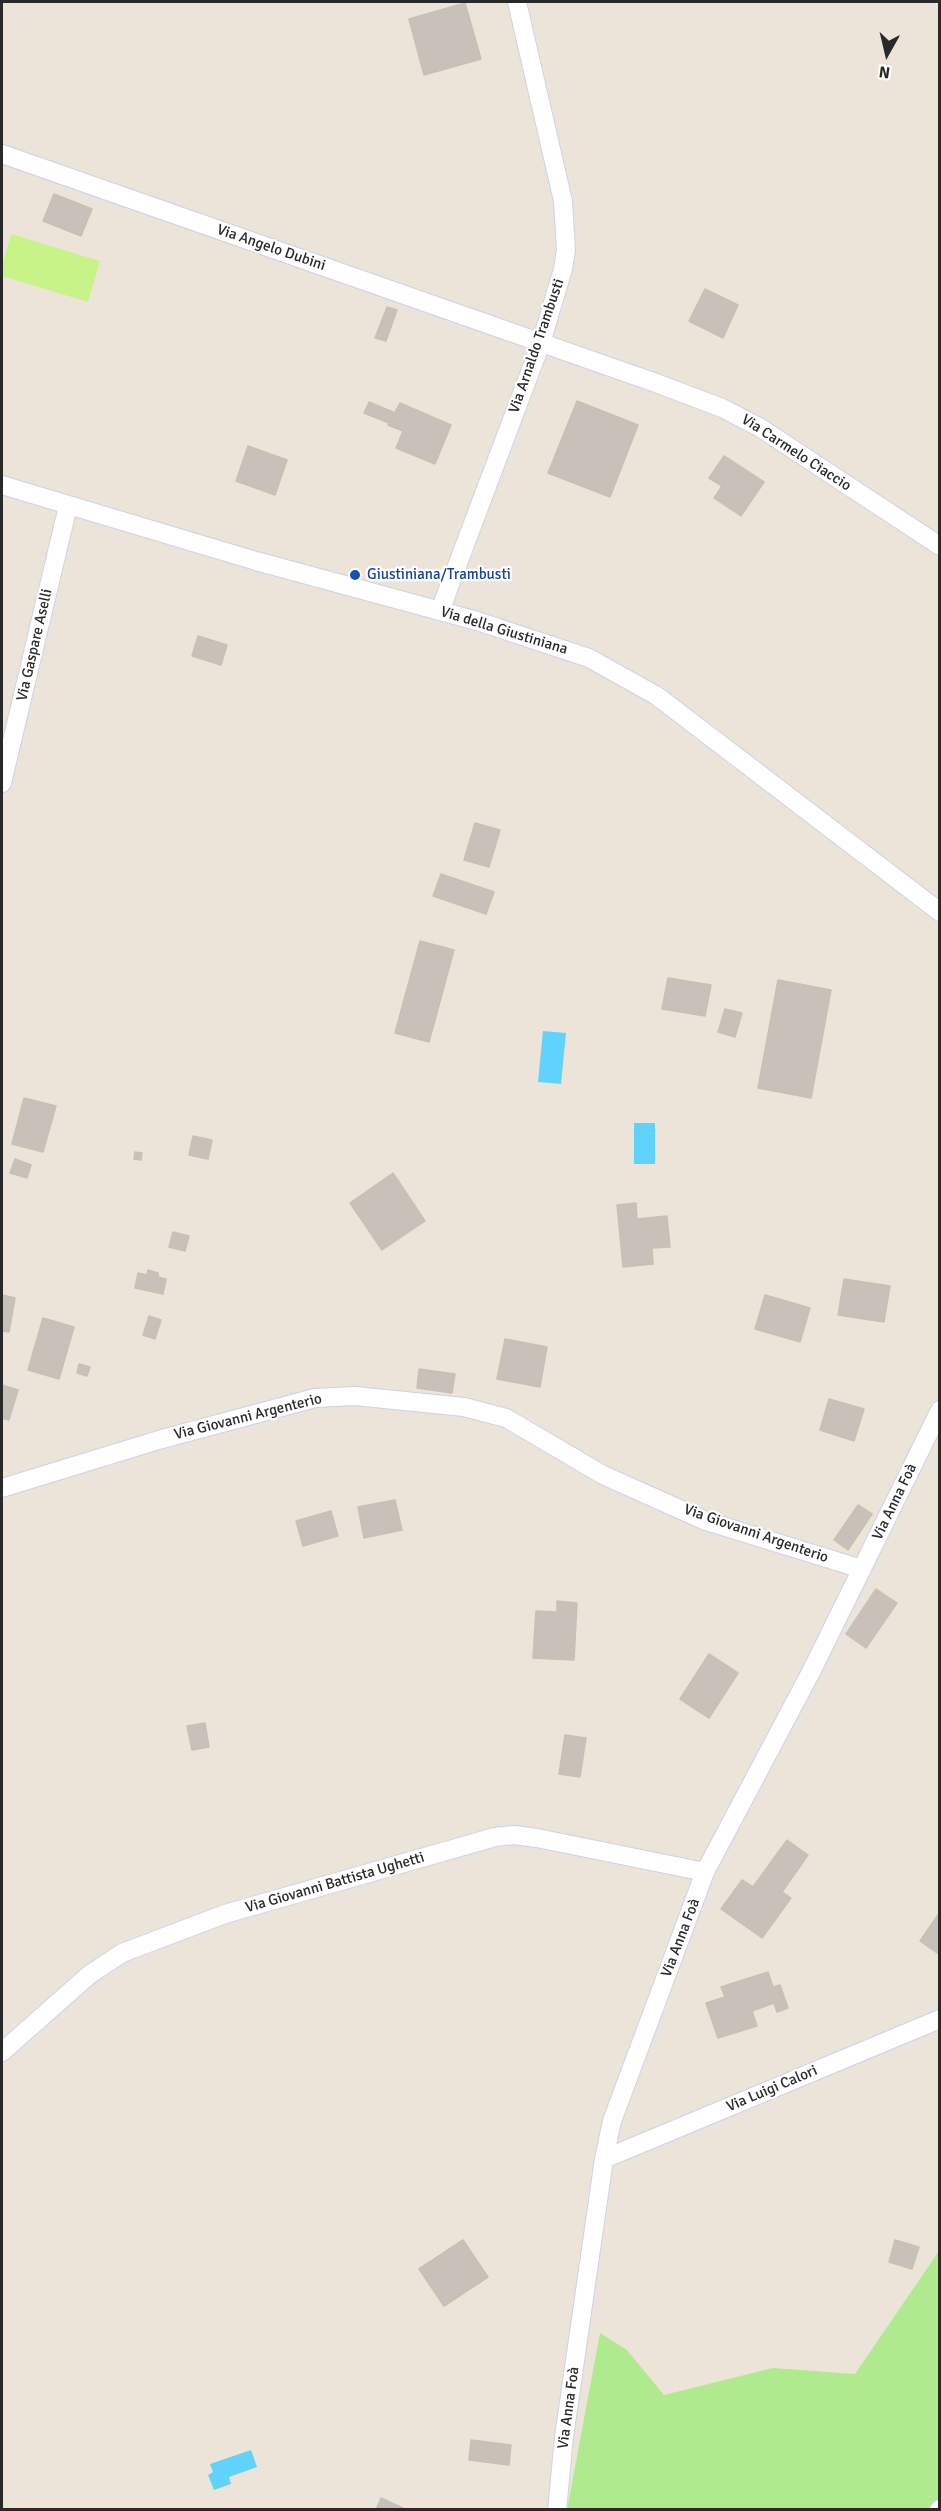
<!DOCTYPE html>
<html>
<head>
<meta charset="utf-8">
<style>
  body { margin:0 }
  #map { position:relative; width:941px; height:2511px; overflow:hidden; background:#ede4d9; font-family:Signika,sans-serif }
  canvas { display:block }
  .frame { position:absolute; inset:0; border:3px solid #292929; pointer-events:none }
  .north { position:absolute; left:857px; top:24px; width:60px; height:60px; -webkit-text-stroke:4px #fff; paint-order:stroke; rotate:188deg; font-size:16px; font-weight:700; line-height:24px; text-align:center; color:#292929 }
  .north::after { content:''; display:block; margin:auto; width:21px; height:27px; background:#292929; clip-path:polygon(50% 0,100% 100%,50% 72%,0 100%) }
</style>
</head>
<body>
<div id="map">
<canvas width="941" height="2511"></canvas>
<div class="frame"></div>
<div class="north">N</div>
</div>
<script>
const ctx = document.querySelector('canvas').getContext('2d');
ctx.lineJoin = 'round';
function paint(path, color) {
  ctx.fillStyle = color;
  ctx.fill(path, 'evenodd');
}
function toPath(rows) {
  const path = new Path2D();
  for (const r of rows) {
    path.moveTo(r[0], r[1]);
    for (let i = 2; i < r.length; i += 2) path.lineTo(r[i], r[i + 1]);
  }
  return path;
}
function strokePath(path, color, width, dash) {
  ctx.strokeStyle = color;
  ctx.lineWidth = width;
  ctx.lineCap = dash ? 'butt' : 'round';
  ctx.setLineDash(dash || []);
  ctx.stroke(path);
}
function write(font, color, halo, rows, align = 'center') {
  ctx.font = font + ' Signika,sans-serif';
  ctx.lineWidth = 4.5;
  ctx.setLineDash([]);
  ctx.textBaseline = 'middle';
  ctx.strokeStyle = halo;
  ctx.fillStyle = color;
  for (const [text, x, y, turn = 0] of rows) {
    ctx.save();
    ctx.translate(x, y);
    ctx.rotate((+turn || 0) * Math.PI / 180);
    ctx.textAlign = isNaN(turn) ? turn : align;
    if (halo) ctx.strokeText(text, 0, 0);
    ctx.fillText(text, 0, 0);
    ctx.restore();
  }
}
paint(toPath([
  [939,2251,939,2509,567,2510,600,2333,627,2350,664,2395,773,2368,855,2374]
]), '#afea8f');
paint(toPath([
  [11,234,100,261,88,302,2,276,2,266]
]), '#c7f389');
paint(toPath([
  [543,1031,566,1033,561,1084,538,1082],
  [634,1123,655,1123,655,1164,634,1164],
  [251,2450,257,2467,229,2477,231,2484,214,2490,208,2475,213,2472,210,2464]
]), '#5fd3fb');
const building = toPath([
  [465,3,481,59,424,75,409,19,465,3],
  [54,194,92,209,81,236,43,221,54,194],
  [705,289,738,305,723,338,689,321,705,289],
  [387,307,397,310,386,341,375,338,387,307],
  [577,401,638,425,610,497,548,473,577,401],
  [369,402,393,412,389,423,364,413,369,402],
  [400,403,451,425,435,464,396,448,403,431,388,425,400,403],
  [248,446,287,460,275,495,236,481,248,446],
  [724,456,764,482,741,516,714,498,722,486,709,478,724,456],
  [198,636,227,645,221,665,192,656,198,636],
  [475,823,500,830,489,867,464,860,475,823],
  [441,874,494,892,486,914,433,896,441,874],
  [420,941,454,950,429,1042,395,1033,420,941],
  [668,978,711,985,705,1016,662,1009,668,978],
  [778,980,831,990,811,1098,758,1088,778,980],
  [725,1009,742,1013,735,1037,718,1032,725,1009],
  [24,1098,56,1106,43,1152,12,1144,24,1098],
  [193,1136,212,1140,208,1159,189,1155,193,1136],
  [135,1152,142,1153,141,1160,134,1159,135,1152],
  [15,1159,31,1165,27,1178,10,1173,15,1159],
  [393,1173,425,1221,382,1250,350,1203,393,1173],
  [636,1203,637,1219,667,1216,670,1247,652,1248,653,1264,623,1267,617,1205,636,1203],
  [173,1232,189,1236,185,1251,169,1247,173,1232],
  [148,1270,158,1273,158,1277,166,1279,163,1294,135,1288,138,1273,147,1275,148,1270],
  [844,1279,890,1286,884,1322,838,1315,844,1279],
  [2,1295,15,1298,9,1332,2,1331,2,1295],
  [765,1295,810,1308,800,1342,755,1329,765,1295],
  [149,1316,161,1320,155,1339,143,1335,149,1316],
  [43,1318,74,1327,59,1379,28,1370,43,1318],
  [505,1339,547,1347,540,1387,497,1379,505,1339],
  [79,1364,90,1367,87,1376,77,1373,79,1364],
  [419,1369,455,1374,452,1393,417,1388,419,1369],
  [2,1385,18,1390,9,1420,2,1418,2,1385],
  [829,1399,864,1409,854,1441,820,1430,829,1399],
  [395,1500,402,1530,364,1538,358,1507,395,1500],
  [858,1505,872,1514,848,1550,834,1540,858,1505],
  [331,1511,338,1536,303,1546,296,1521,331,1511],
  [876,1589,897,1603,866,1648,846,1634,876,1589],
  [557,1601,577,1603,574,1660,533,1658,536,1611,557,1612,557,1601],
  [709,1654,738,1673,709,1718,680,1699,709,1654],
  [205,1723,209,1747,192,1750,187,1726,205,1723],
  [565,1735,586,1738,580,1777,559,1774,565,1735],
  [787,1840,808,1855,782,1892,791,1898,762,1938,721,1909,742,1880,753,1887,787,1840],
  [940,1912,940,1955,920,1941,940,1912],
  [768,1972,773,1987,780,1985,788,2008,777,2012,774,2003,752,2011,757,2026,718,2038,706,2003,725,1997,721,1987,768,1972],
  [463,2240,488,2277,444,2306,419,2269,463,2240],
  [895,2240,919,2247,912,2269,889,2262,895,2240],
  [471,2440,511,2445,509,2465,469,2460,471,2440],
  [381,2498,407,2510,376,2510,381,2498]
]);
paint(building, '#c8c1b9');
strokePath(building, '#c8c0b2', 1.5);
const minor = toPath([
  [2,154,656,383,722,408,759,427,940,546],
  [2,485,256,561,477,621,589,658,657,696,940,912],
  [440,611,541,343,563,269,566,250,563,201,517,2],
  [2,783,68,506],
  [2,1488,162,1439,315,1398,355,1396,464,1407,506,1418,603,1475,706,1521,862,1569],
  [2,2052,89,1975,122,1953,225,1914,495,1837,514,1835,537,1838,705,1872],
  [604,2159,940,2019],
  [557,2510,564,2437,604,2159,612,2121,705,1872,812,1670,940,1410],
  [939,2510,940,2509]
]);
strokePath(minor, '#ced2e4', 20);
strokePath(minor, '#fff', 18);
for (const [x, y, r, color] of [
  [355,575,6,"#1a4fb4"]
]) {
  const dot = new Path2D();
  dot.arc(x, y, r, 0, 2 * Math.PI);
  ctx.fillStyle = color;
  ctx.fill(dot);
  strokePath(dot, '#fff', 2);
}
write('15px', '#292929', '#fff', [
  ["Via Angelo Dubini",271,248,19],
  ["Via Arnaldo Trambusti",537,346,-71],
  ["Via Carmelo Ciaccio",796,453,33],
  ["Via della Giustiniana",504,631,17],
  ["Via Gaspare Aselli",35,645,-77],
  ["Via Giovanni Argenterio",248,1417,-14],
  ["Via Anna Foà",895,1502,-64],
  ["Via Giovanni Argenterio",756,1534,19],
  ["Via Giovanni Battista Ughetti",335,1883,-16],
  ["Via Anna Foà",681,1938,-69],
  ["Via Luigi Calori",772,2089,-23],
  ["Via Anna Foà",569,2408,-82]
]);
write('15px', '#164399', '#fff', [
  ["Giustiniana/Trambusti",367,575]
], 'left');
</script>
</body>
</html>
